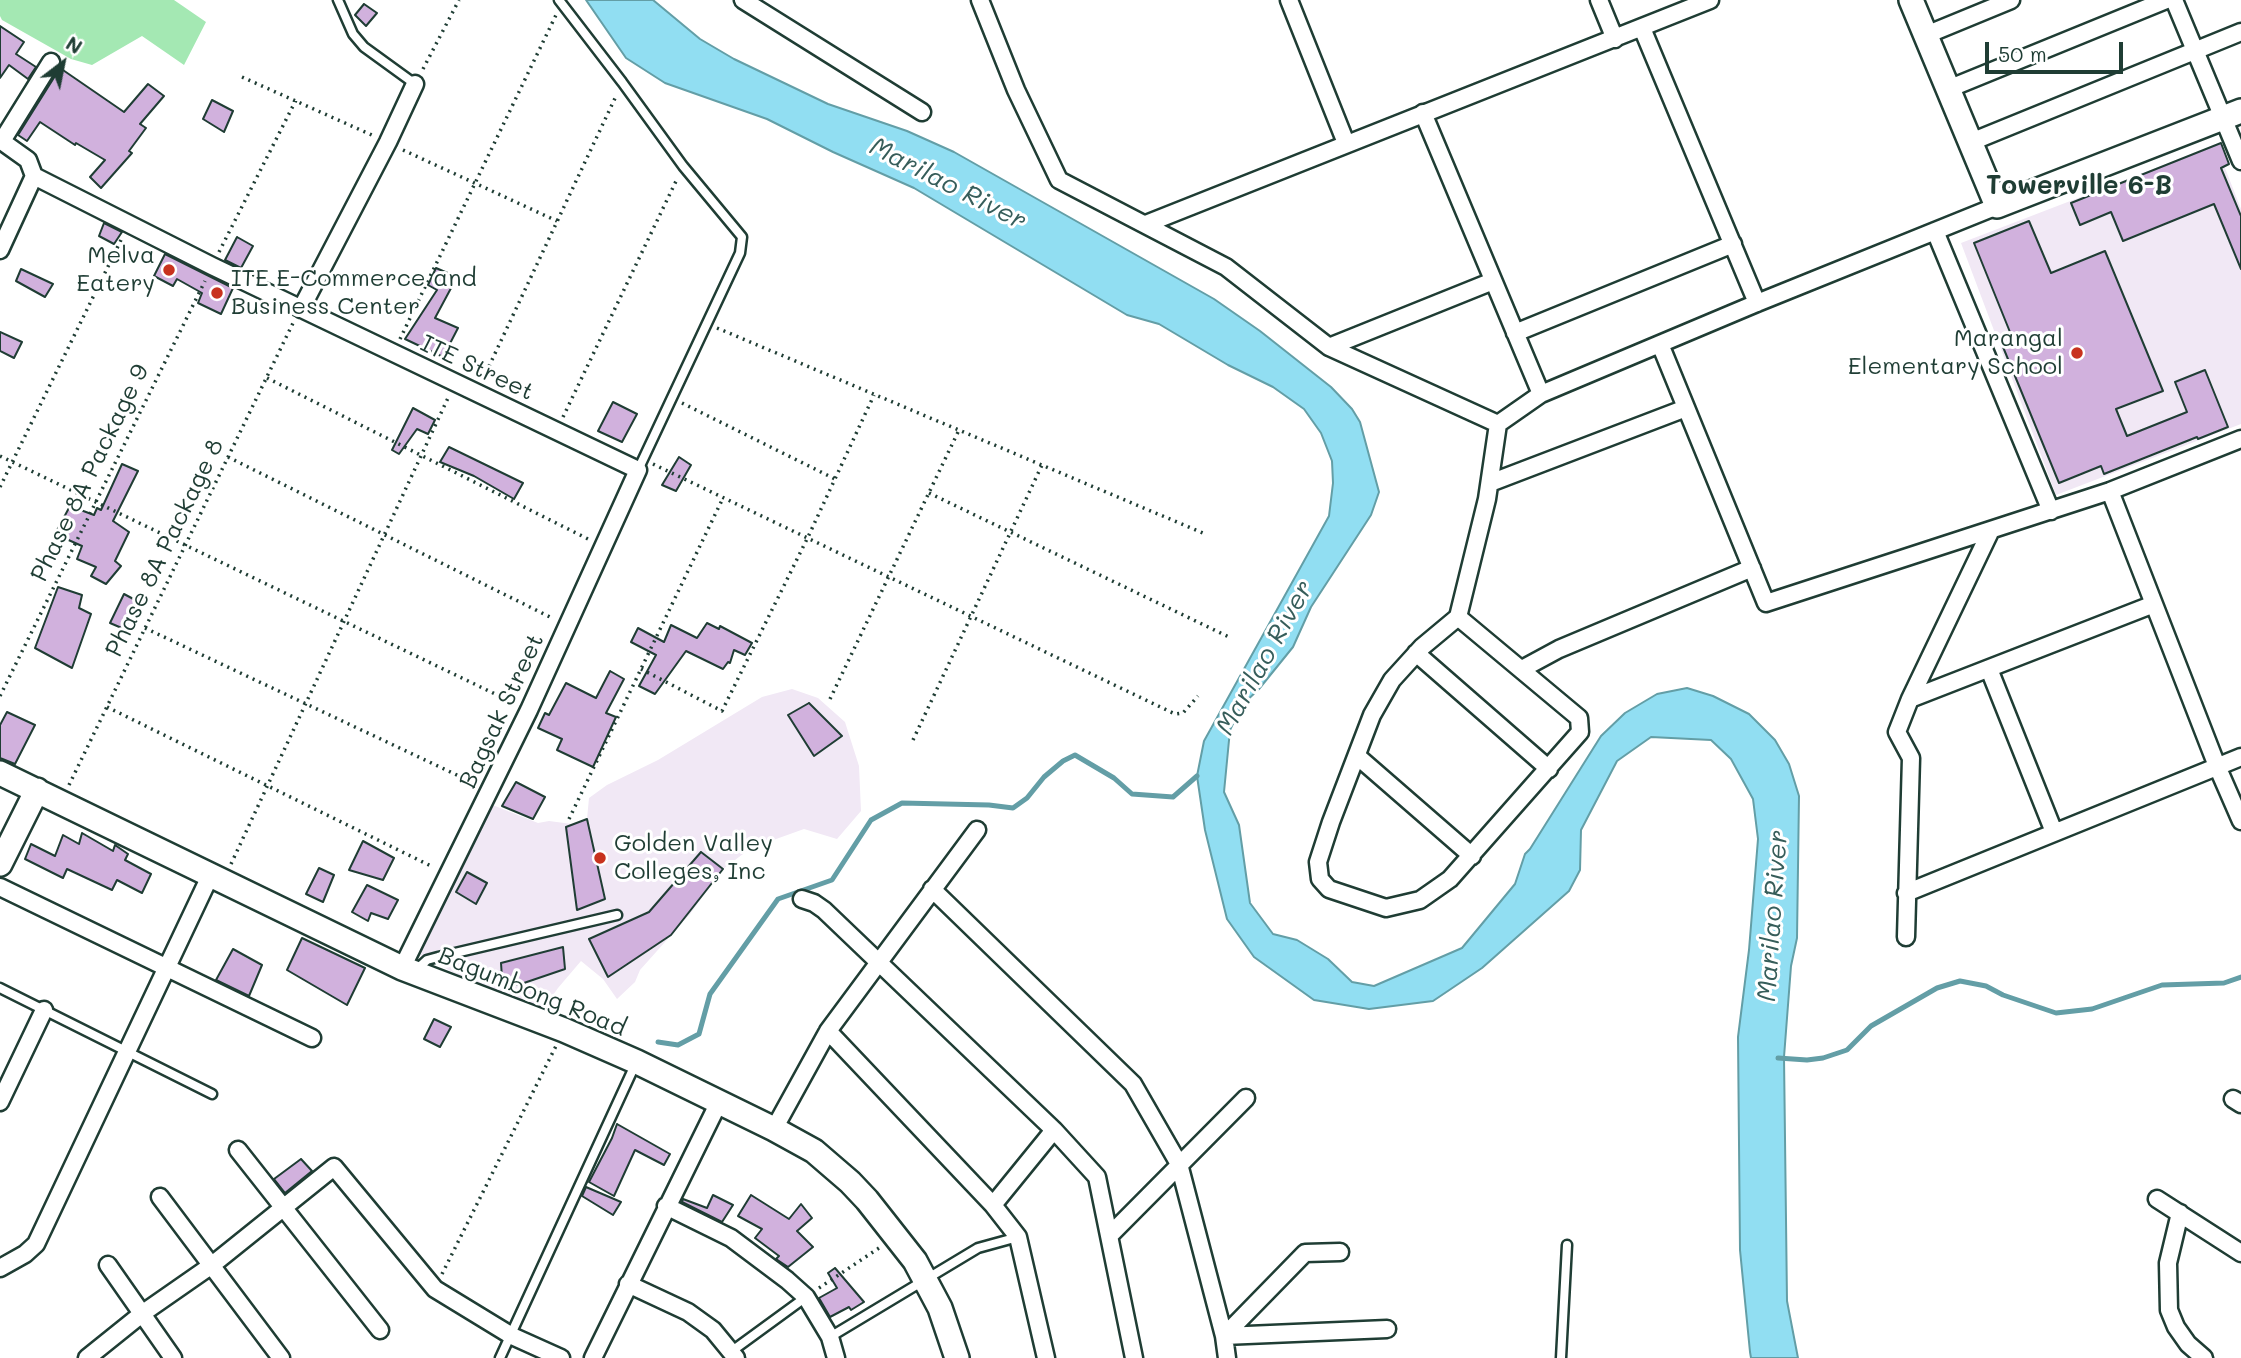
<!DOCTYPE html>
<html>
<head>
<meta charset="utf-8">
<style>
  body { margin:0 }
  #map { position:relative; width:2241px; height:1358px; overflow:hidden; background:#fff; font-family:Mali,sans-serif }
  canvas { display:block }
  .north { position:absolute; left:28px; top:28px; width:70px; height:70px; -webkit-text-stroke:5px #fff; paint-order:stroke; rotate:32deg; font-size:19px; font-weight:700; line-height:28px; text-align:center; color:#1f3d34 }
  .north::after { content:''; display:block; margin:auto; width:24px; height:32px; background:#1f3d34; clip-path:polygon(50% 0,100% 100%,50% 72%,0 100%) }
  .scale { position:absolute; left:1985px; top:42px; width:138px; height:32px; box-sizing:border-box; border:4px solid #1f3d34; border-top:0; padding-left:9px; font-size:21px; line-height:24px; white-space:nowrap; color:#1f3d34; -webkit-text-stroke:5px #fff; paint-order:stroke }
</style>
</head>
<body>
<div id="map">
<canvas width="2241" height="1358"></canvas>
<div class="north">N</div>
<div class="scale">50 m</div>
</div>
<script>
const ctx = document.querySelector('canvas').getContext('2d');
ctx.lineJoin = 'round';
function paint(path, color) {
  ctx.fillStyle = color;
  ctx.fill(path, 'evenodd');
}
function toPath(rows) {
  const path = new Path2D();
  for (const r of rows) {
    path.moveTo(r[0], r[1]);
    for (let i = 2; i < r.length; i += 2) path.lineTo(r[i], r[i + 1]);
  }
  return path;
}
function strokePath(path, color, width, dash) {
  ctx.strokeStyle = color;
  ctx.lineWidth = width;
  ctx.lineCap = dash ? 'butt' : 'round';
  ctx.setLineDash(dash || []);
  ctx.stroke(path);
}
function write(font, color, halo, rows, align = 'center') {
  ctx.font = font + ' Mali,sans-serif';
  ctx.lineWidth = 6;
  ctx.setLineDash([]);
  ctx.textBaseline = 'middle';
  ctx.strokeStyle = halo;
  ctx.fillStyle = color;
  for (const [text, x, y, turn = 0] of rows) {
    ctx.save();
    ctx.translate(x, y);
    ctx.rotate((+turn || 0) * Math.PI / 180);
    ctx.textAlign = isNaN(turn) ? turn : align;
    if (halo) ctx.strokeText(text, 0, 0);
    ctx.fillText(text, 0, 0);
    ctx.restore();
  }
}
paint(toPath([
  [2216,145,2241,209,2241,424,2056,495,1961,243],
  [792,689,818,698,845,722,859,766,861,811,837,839,804,829,751,848,723,869,690,914,640,970,635,982,617,999,603,979,581,961,558,988,538,1016,416,953,490,804,538,823,549,821,572,824,587,819,589,798,607,785,658,760,762,697]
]), '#f1e8f5');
paint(toPath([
  [0,0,174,0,206,22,184,65,142,36,92,65,71,59,2,20,0,16]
]), '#a4e8b3');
const water = toPath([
  [586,0,653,0,700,39,734,59,828,104,907,131,954,152,1214,299,1260,331,1331,387,1352,409,1360,422,1379,492,1371,515,1311,607,1293,647,1259,689,1242,705,1230,730,1224,792,1239,825,1250,903,1273,934,1297,940,1328,959,1352,982,1374,986,1462,948,1515,884,1525,854,1530,849,1601,736,1625,713,1657,694,1687,688,1713,696,1749,714,1775,740,1789,764,1799,796,1797,938,1791,966,1784,1057,1787,1301,1798,1358,1751,1358,1750,1352,1740,1250,1738,1037,1749,950,1758,839,1753,799,1731,759,1711,740,1651,737,1617,761,1581,830,1580,870,1569,891,1482,968,1433,1001,1369,1009,1314,1000,1254,957,1227,919,1205,830,1197,776,1204,741,1329,516,1333,483,1332,461,1321,433,1304,409,1273,387,1228,365,1159,324,1127,315,914,188,833,152,767,119,665,83,626,58,586,0]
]);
paint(water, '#91def2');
strokePath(water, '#639ea6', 2);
strokePath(toPath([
  [658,1042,678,1045,699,1034,710,994,778,899,832,880,871,820,902,803,989,805,1013,808,1027,798,1044,777,1063,761,1075,755,1114,778,1132,794,1173,797,1197,776],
  [1778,1058,1807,1060,1823,1058,1847,1050,1871,1026,1937,988,1960,981,1986,986,2003,995,2056,1013,2092,1009,2162,985,2224,983,2241,977]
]), '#639ea6', 5);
const building = toPath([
  [364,4,377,13,366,26,355,15,364,4],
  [0,26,24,42,16,54,36,67,28,79,9,65,0,78,0,26],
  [60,68,124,112,148,84,164,96,140,124,146,128,129,151,132,153,101,188,90,177,105,160,76,143,75,145,40,122,27,141,18,135,60,68],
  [212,100,233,111,224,132,203,119,212,100],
  [2221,143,2229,164,2221,168,2241,216,2241,269,2214,204,2123,241,2111,212,2080,225,2071,203,2221,143],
  [2029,221,2051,273,2105,251,2163,391,2116,409,2127,436,2187,412,2175,382,2205,370,2228,427,2198,439,2197,437,2104,474,2101,466,2059,483,2003,347,2014,342,1974,243,2029,221],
  [104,223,122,232,114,244,99,236,104,223],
  [237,237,253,246,241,268,225,260,237,237],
  [165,254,233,288,221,314,198,303,202,293,177,279,173,286,154,276,165,254],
  [436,268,457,277,435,318,458,328,443,357,405,339,437,290,428,285,436,268],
  [21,269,53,284,45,297,16,281,21,269],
  [0,332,22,342,14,358,0,351,0,332],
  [613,402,637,414,622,442,598,431,613,402],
  [413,408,435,420,428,434,417,429,399,454,392,450,413,408],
  [449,447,523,483,514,499,474,476,440,462,449,447],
  [679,457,691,465,676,491,662,485,679,457],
  [122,464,138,471,113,521,129,532,115,561,121,566,106,584,91,576,96,567,77,559,82,546,55,534,70,506,94,515,97,508,101,510,122,464],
  [58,587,82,595,79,608,91,614,72,668,35,648,58,587],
  [124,594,139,602,124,629,110,623,124,594],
  [707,623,719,629,720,626,752,643,745,655,734,650,730,663,728,662,723,669,686,651,655,694,639,686,656,655,631,642,638,628,664,642,671,625,697,638,707,623],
  [610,671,624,679,606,713,616,717,593,767,557,750,562,739,538,728,545,713,549,715,566,683,596,698,610,671],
  [809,703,842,736,814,756,788,715,809,703],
  [7,712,35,725,15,764,0,758,0,725,7,712],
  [516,782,545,797,533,819,502,806,516,782],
  [587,819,605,899,577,910,566,827,587,819],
  [82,833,113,851,115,845,128,854,125,860,151,874,142,893,117,880,112,890,67,869,63,878,25,859,31,844,55,856,63,835,79,844,82,833],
  [363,841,394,858,383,880,349,870,363,841],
  [701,852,723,869,671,935,608,977,589,939,649,912,701,852],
  [319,868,334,875,323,902,306,894,319,868],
  [467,872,487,883,476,904,456,892,467,872],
  [367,885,398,900,388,919,371,913,368,921,352,912,367,885],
  [302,938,365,968,347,1005,287,970,302,938],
  [563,947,565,969,518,985,502,978,501,963,563,947],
  [233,949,262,965,249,996,216,980,233,949],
  [434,1019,451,1027,440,1047,424,1039,434,1019],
  [617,1124,670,1154,664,1165,635,1150,614,1196,589,1182,612,1138,617,1124],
  [301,1159,312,1171,285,1193,274,1179,301,1159],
  [586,1187,621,1202,613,1215,582,1196,586,1187],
  [713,1195,733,1205,722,1222,682,1202,683,1199,707,1208,713,1195],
  [751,1195,789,1219,801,1204,812,1218,797,1231,813,1247,788,1267,776,1259,779,1256,755,1238,762,1229,738,1216,751,1195],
  [835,1268,864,1302,851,1310,849,1307,830,1317,819,1298,837,1288,828,1273,835,1268]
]);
paint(building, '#d1b1dd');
strokePath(building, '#1f3d34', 2);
const lane = toPath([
  [338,0,353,34,364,47,415,84],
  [559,0,622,82,683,166,742,237,740,253,638,470],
  [415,971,427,960,438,957,617,915],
  [0,988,212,1094],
  [830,1337,978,1248,1018,1237],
  [732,1351,806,1297],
  [500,1358,635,1065],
  [1561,1358,1567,1245]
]);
const street = toPath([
  [743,0,922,112],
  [980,0,1016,90,1059,180,1226,267,1329,347,1498,424],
  [1289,0,1346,143],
  [1599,0,1615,39],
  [2174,0,2241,161],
  [1642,28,1757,303],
  [1926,35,2011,0],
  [1948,89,2166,0],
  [1423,113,1541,394],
  [0,140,28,160,34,176],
  [2,141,51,62],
  [1971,142,2241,32],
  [34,176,212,266,638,470,529,710,402,968],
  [1146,224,1710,0],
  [1935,231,2051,511],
  [0,250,34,176],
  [301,309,388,142,415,84],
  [1515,333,1733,244],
  [1660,344,1766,603,2110,491,2241,439],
  [1329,347,1493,281],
  [1498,424,1541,394,1757,303,1997,206],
  [1490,483,1686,408],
  [2110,491,2217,766,2241,821],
  [1458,617,1579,718,1580,732,1450,879,1420,900,1386,908,1329,889,1320,879,1318,862,1331,822,1372,715,1392,680,1422,647,1458,617,1487,499,1498,424],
  [1416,653,1549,769],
  [1522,669,1559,649,1752,568],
  [1989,669,2054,832],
  [1910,699,2154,604],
  [1357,756,1472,856],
  [0,887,312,1038],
  [932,889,1133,1084,1179,1164,1224,1336,1227,1358],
  [1906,893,2241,757],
  [802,899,814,903,824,910,1054,1130,1097,1177,1134,1358],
  [1906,937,1911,758,1897,732,1910,699,1991,530],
  [828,1031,993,1205,1018,1237,1046,1358],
  [2233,1099,2241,1104],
  [0,1102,44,1010],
  [774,1129,828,1031,977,830],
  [238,1150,380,1330],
  [160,1197,281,1358],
  [2157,1199,2241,1253],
  [993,1205,1054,1130],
  [666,1206,731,1238,787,1280,806,1297,830,1337,836,1358],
  [2180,1213,2168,1263,2169,1310,2176,1327,2188,1344,2204,1358],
  [1109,1236,1246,1098],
  [108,1265,173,1358],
  [0,1268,25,1254,36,1244,211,874],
  [628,1284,688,1312,713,1330,736,1358],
  [1224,1336,1387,1329],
  [1224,1336,1305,1253,1340,1252],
  [87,1358,143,1313,212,1265,334,1167,435,1289,512,1336,561,1358],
  [593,1358,719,1102]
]);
const secondary = toPath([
  [1911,0,1997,206,2241,111],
  [0,773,402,968,564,1030,637,1062,774,1129,814,1151,850,1182,867,1200,915,1261,940,1308,957,1358],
  [0,864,37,790]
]);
strokePath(lane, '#1f3d34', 13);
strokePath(street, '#1f3d34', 21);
strokePath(secondary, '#1f3d34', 28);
strokePath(toPath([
  [423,69,459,0],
  [242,77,374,136],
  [403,150,557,221],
  [219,252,296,100],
  [717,328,1203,533],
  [400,339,556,15],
  [267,378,590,540],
  [483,379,617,94],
  [682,403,835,479],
  [563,417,678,177],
  [0,456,516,704],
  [228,457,552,618],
  [653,464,1175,714,1183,713,1198,696],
  [0,487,122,238],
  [929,493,1229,637],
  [145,628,476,784],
  [641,669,722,711,808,537,874,395],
  [0,696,205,281],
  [830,699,959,430],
  [107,707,433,867],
  [913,740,1042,465],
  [69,785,293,323],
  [569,819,723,498],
  [231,864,448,398],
  [442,1274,556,1046],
  [819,1288,879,1248]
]), '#1f3d34', 3.5, [2, 5]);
strokePath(lane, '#fff', 8);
strokePath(street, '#fff', 16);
strokePath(secondary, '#fff', 23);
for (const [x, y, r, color] of [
  [169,270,7,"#c8321e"],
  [217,293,7,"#c8321e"],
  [2077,353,7,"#c8321e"],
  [600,858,7,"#c8321e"]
]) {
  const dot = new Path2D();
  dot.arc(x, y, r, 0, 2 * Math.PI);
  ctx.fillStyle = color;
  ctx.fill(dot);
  strokePath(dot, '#fff', 2.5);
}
write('24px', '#1f3d34', '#fff', [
  ["Melva",155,256],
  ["Eatery",155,284],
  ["ITE E-Commerce and",231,279,"left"],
  ["Business Center",231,307,"left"],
  ["Marangal",2063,339],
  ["Elementary School",2063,367],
  ["Golden Valley",614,844,"left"],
  ["Colleges, Inc",614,872,"left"]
], 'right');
write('24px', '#1f3d34', '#fff', [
  ["ITE Street",477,368,25],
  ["Phase 8A Package 9",90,473,-64],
  ["Phase 8A Package 8",165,548,-64],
  ["Bagsak Street",502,711,-65],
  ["Bagumbong Road",532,992,22]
]);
write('italic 26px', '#365d5a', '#fff', [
  ["Marilao River",948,184,27],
  ["Marilao River",1265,658,-61],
  ["Marilao River",1773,916,-86]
]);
write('bold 26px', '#1f3d34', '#fff', [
  ["Towerville 6-B",2079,186]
]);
</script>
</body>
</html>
